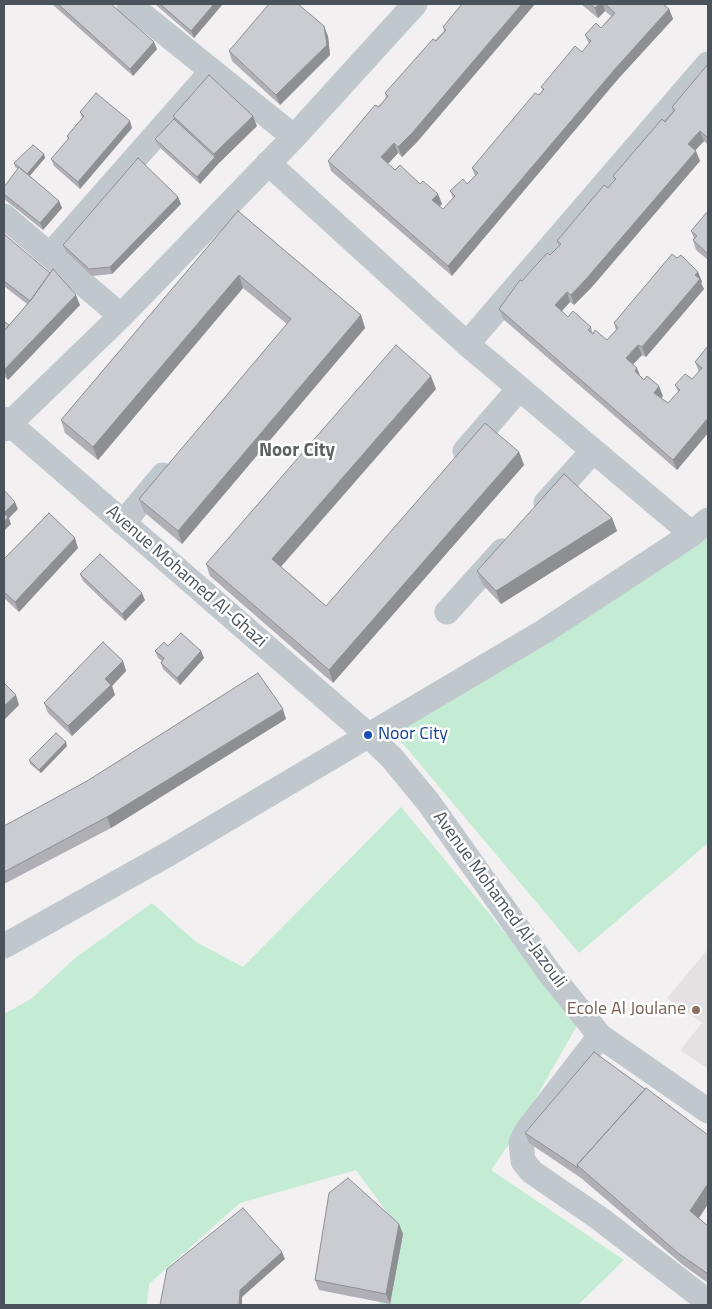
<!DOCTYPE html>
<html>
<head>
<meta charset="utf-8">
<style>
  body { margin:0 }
  #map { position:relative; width:712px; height:1309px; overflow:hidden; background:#f2f0f0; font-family:"Titillium Web",sans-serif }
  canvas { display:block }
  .frame { position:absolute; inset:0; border:5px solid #4a535c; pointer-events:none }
</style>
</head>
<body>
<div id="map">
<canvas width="712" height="1309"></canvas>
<div class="frame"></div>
</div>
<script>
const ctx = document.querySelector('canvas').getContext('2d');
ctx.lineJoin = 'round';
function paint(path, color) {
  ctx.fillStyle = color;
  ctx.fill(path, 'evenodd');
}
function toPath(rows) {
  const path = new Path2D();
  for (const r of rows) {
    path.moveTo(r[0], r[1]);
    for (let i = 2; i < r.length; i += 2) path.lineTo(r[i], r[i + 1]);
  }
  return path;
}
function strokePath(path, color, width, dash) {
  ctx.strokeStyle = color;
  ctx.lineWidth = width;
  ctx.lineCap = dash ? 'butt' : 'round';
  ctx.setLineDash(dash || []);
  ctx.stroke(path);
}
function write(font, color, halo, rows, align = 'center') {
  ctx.font = font + ' "Titillium Web",sans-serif';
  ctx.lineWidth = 5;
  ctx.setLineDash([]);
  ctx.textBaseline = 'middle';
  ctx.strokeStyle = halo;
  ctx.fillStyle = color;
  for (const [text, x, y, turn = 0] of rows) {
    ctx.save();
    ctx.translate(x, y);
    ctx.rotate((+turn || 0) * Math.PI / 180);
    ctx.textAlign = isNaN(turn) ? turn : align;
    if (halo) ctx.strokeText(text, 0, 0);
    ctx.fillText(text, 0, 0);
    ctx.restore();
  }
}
paint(toPath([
  [708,949,708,1069,680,1050,702,1023,667,998]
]), '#e3e1e1');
paint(toPath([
  [708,524,708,843,579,953,393,732],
  [401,807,579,1022,512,1140,491,1170,624,1260,578,1305,379,1305,403,1234,356,1170,240,1203,149,1284,147,1305,4,1305,4,1014,31,999,75,958,152,903,196,942,243,967]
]), '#c4ebd3');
strokePath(toPath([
  [294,137,415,4],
  [268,163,467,344,692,534],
  [4,216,121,316],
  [50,255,212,71],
  [467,344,708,64],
  [4,419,368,735,392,758,429,803,548,971,600,1036,708,1111],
  [4,429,121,316,294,137,129,4],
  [465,451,519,389],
  [546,503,593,451],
  [123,523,163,475],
  [447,612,502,551],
  [4,946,170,853,543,632,692,534,708,520],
  [600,1036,526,1132,521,1143,523,1161,532,1172,599,1218,708,1302]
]), '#c0c7cd', 25);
paint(toPath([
  [52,4,111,4,154,42,157,49,133,76],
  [155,4,221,4,222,5,194,38],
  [462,4,535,4,417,142,402,157,398,153,388,164,395,170,438,194,442,204,439,206,443,209,453,198,450,191,467,184,475,176,472,168,539,95,543,91,541,87,582,52,589,44,585,35,601,28,611,16,605,11,598,18,581,4,663,4,669,9,673,19,618,79,452,276,331,171,328,161,386,98,385,93,444,31,443,27],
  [328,36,330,55,280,105,232,61,229,51],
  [708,64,708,145,704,141,695,150,700,161,591,288,574,305,570,302,562,311,568,317,591,327,593,334,607,340,616,330,614,323,677,258,698,272,702,282,701,283,704,289,646,357,642,355,633,364,640,376,663,396,661,398,668,403,678,392,675,385,692,379,699,372,695,362,708,346,708,433,677,470,503,319,499,309,522,281,559,246,557,241,615,181,613,176,673,111,672,107],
  [80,112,132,128,80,189,54,166,51,159,68,140,67,136,82,118],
  [173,116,257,126,218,164,200,184,158,146,155,139,174,119],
  [44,154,45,158,29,176,59,201,62,208,43,230,4,199,4,187,18,169,15,167,14,163],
  [178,197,181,204,112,274,92,276,66,252,63,245],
  [238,211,361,315,365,328,182,544,144,512,139,499,287,324,243,288,98,460,65,433,61,420],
  [708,211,708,260,696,250,693,240,694,238,691,231],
  [4,234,80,305,8,380,4,376,4,321,9,325,27,304,4,286],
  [436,389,281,567,326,606,519,452,524,465,333,683,210,576,206,564],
  [612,518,617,531,501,604,482,584,477,571],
  [78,548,19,612,4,598,4,559],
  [80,574,145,600,125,621,83,581],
  [168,646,201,651,204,658,180,685,163,669,161,663,162,661,158,658,155,651],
  [123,661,126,671,112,686,115,695,72,736,48,713,44,703],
  [286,719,111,828,4,884,4,826],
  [67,746,41,773,30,764,29,760],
  [525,1133,708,1135,708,1204,699,1218,708,1226,708,1283,683,1265,581,1178,529,1143],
  [399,1224,403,1234,390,1304,319,1290,315,1280]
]), '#afafb5');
paint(toPath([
  [214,4,221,4,222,5,194,38,191,31],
  [522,4,535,4,417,142,402,157,398,147],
  [599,4,603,4,605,11,598,18,595,8],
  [669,9,673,19,618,79,452,276,448,266,615,69],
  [324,26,328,36,330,55,280,105,276,95],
  [154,42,157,49,133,76,130,69],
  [253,116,257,126,218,164,214,154],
  [130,121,132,128,80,189,78,182],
  [700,131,704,141,692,154,688,144],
  [394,143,398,153,385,167,381,157],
  [696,151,700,161,591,288,574,305,571,295],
  [44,154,45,158,28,178,27,174],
  [215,157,218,164,200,184,197,177],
  [438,194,442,204,436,210,432,200],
  [178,197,181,204,112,274,110,267],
  [59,201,62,208,43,230,40,223],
  [698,272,702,282,701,283,704,289,646,357,642,347,695,275],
  [239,275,243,288,98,460,93,447],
  [567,292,570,302,558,315,555,305],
  [76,295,80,305,8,380,4,370],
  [361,315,365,328,182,544,178,531],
  [638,345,642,355,629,368,626,358],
  [637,368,641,378,635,371],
  [431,376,436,389,276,572,272,559],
  [659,386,663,396,658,403,654,393],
  [708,418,708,433,677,470,673,460],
  [519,452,524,465,333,683,329,670],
  [15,502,18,509,9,518,11,524,4,531,4,513],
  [612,518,617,531,501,604,496,591],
  [75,538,78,548,19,612,15,602],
  [142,593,145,600,125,621,122,614],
  [201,651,204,658,180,685,177,678],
  [123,661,126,671,112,686,115,695,72,736,68,726,105,679],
  [16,695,19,705,4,720,4,706],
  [283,709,286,719,111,828,107,817],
  [66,742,67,746,41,773,39,770],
  [707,1185,708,1187,708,1204,695,1224,690,1211],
  [399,1224,403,1234,390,1304,386,1294],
  [282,1252,285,1259,242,1297,242,1305,239,1305,240,1290]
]), '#8e8f93');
const building = toPath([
  [58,4,111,4,154,42,130,69,58,4],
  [160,4,214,4,191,31,160,4],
  [269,4,298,4,324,26,327,45,276,95,229,51,269,4],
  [462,4,522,4,413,132,398,147,394,143,381,157,395,170,400,165,420,184,423,181,438,194,432,200,443,209,455,196,450,191,463,179,467,184,478,173,472,168,535,93,539,95,544,89,541,87,575,46,582,52,591,41,585,35,596,23,601,28,615,13,605,4,663,4,669,9,615,69,448,266,328,161,375,105,379,107,383,102,388,96,385,93,433,39,436,41,446,30,443,27,462,4],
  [590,4,599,4,595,8,590,4],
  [708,64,708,135,707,137,700,131,688,144,696,151,587,278,571,295,567,292,555,305,568,317,573,311,591,327,588,330,593,334,595,330,607,340,618,328,614,323,672,254,677,258,681,255,698,272,695,275,700,279,642,347,638,345,626,358,637,368,635,371,644,380,647,376,659,386,654,393,668,403,680,390,675,385,685,374,692,379,702,368,695,362,708,346,708,418,673,460,499,309,520,280,522,281,547,253,550,255,561,244,557,241,604,185,608,188,612,183,616,179,613,176,662,119,665,122,675,110,672,107,708,64],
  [209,75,253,116,214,154,173,116,209,75],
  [96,93,130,121,78,182,51,159,69,138,67,136,84,116,80,112,96,93],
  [174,119,215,157,197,177,155,139,174,119],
  [33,145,44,154,27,174,14,163,33,145],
  [138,158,178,197,110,267,89,269,63,245,138,158],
  [19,167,59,201,40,223,4,194,4,187,19,167],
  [238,211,361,315,178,531,139,499,291,319,239,275,93,447,61,420,238,211],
  [708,211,708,254,693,240,697,236,691,231,708,211],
  [4,234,50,273,30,301,4,281,4,234],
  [53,269,76,295,4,370,4,331,31,300,53,269],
  [4,321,9,325,4,331,4,321],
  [396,345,431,376,272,559,326,606,485,423,519,452,329,670,206,564,396,345],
  [564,474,612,518,496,591,477,571,564,474],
  [4,490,15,502,4,513,8,517,4,522,4,490],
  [49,513,75,538,15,602,4,592,4,559,49,513],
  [100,554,142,593,122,614,80,574,100,554],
  [181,633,201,651,177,678,161,663,164,658,155,651,164,642,168,646,181,633],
  [103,642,123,661,105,679,111,685,68,726,44,703,103,642],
  [258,673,283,709,107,817,4,872,4,826,87,781,258,673],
  [4,683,16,695,4,706,4,683],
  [56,733,66,742,39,770,29,760,56,733],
  [594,1052,645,1089,577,1165,578,1168,525,1133,594,1052],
  [646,1088,708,1135,708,1186,707,1185,690,1211,708,1226,708,1274,678,1253,577,1165,646,1088],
  [348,1178,399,1224,386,1294,315,1280,329,1193,348,1178],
  [243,1208,282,1252,240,1290,239,1305,160,1305,167,1269,243,1208]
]);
paint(building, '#cbccd2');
strokePath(building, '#8e8f93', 1);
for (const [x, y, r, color] of [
  [368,735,5,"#1a4fb4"],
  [696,1010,5,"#8d6e63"]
]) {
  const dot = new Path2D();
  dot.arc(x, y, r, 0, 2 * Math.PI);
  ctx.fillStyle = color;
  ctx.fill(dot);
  strokePath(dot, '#fff', 2);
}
write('18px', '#4a535c', '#fff', [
  ["Avenue Mohamed Al-Ghazi",186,577,41],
  ["Avenue Mohamed Al-Jazouli",499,900,54]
]);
write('18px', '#164399', '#fff', [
  ["Noor City",378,735]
], 'left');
write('18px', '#785e54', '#fff', [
  ["Ecole Al Joulane",686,1010]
], 'right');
write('bold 19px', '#5d6064', '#fff', [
  ["Noor City",297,451]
]);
</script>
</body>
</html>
